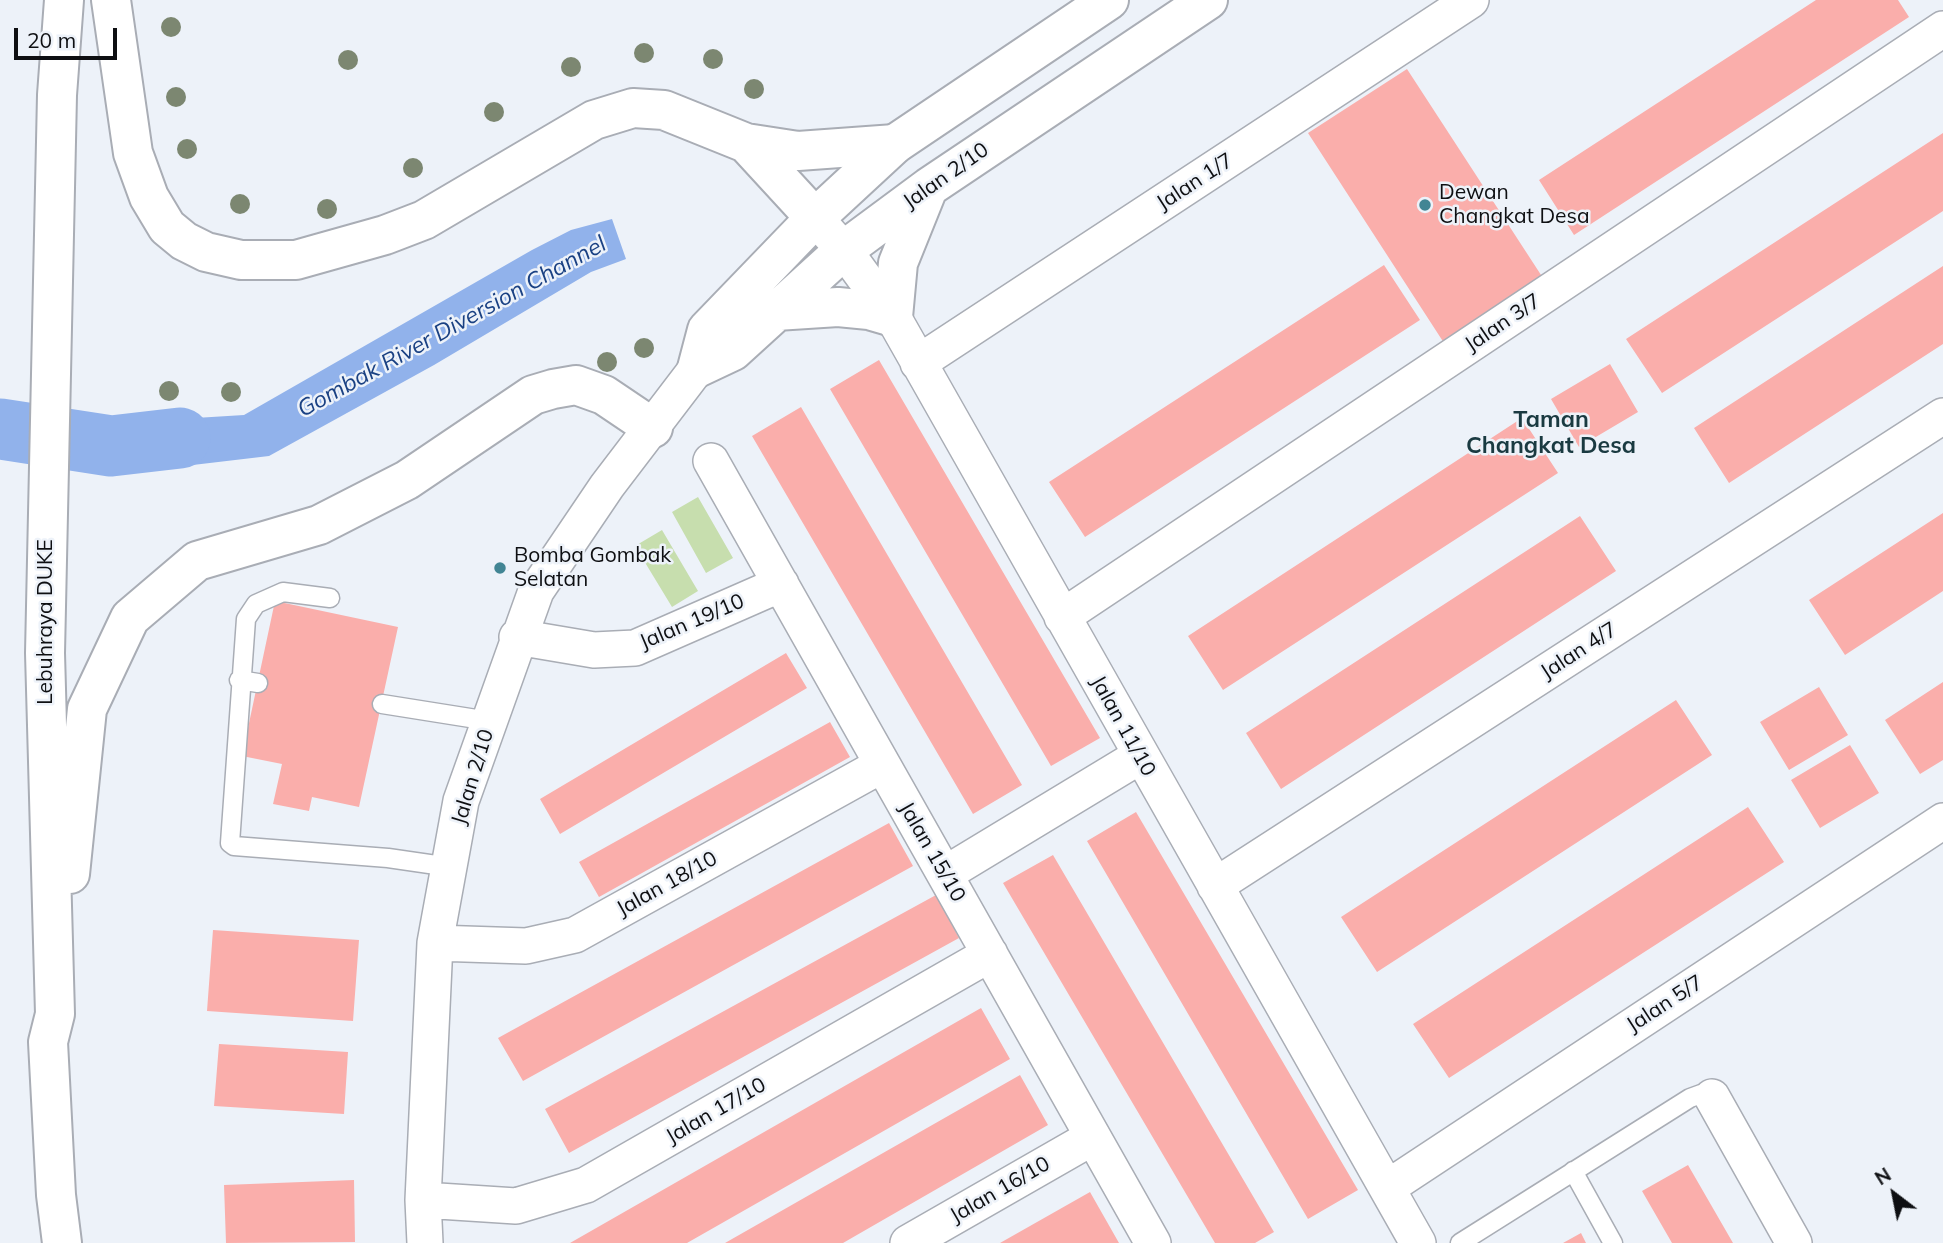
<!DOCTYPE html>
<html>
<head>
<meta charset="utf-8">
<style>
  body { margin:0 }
  #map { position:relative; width:1943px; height:1243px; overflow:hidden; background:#edf2f9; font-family:Mulish,sans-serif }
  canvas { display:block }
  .north { position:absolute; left:1859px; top:1159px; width:70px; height:70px; -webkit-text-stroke:5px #edf2f9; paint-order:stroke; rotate:328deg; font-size:19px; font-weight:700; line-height:28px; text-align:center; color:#0e0f12 }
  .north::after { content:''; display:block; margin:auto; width:24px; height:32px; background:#0e0f12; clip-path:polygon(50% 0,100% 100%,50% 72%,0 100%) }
  .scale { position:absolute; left:14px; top:28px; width:103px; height:32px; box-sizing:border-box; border:4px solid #0e0f12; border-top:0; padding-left:9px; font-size:21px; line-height:24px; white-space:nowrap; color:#0e0f12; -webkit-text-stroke:5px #edf2f9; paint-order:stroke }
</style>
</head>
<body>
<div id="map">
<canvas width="1943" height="1243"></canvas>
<div class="north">N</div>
<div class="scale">20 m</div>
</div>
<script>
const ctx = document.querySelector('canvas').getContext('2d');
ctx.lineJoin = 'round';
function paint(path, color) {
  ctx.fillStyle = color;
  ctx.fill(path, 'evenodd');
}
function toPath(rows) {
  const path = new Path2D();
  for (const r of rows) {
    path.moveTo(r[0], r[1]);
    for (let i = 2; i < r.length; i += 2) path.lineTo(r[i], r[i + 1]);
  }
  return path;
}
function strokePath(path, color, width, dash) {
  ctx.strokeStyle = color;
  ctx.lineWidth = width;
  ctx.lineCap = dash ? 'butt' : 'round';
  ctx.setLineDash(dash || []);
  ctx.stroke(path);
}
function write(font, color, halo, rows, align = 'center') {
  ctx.font = font + ' Mulish,sans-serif';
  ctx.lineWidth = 5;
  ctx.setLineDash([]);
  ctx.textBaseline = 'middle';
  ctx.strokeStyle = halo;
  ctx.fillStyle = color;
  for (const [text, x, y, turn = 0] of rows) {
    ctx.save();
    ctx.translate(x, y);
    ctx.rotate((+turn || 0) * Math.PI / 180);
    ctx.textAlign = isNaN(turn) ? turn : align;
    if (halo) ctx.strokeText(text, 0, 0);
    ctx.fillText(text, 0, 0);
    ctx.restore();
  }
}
paint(toPath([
  [698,497,733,558,706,573,672,512],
  [662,530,698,591,672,607,635,546]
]), '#c7deae');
paint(toPath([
  [612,219,626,259,591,272,434,365,269,456,142,471,94,469,98,424,244,415,532,250,571,230]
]), '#91b2eb');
strokePath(toPath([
  [0,429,111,446,180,438]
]), '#91b2eb', 61);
paint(toPath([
  [1816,0,1898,0,1909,17,1574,235,1539,180],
  [1407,69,1543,278,1444,343,1308,133],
  [1943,133,1943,211,1662,393,1626,339],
  [1384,265,1420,320,1085,537,1049,482],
  [1943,266,1943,344,1729,483,1694,428],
  [879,360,1100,738,1051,766,830,389],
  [1610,364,1638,412,1579,447,1551,399],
  [801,407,1022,785,973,814,752,436],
  [1522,418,1558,473,1223,690,1188,636],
  [1943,513,1943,591,1845,655,1809,600],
  [1580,516,1616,571,1281,789,1246,733],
  [275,601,398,627,359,807,312,797,309,811,273,804,282,764,242,756],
  [786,653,807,688,560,834,540,799],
  [1943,682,1943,760,1920,774,1885,720],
  [1819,687,1848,735,1789,770,1760,722],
  [1676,700,1712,755,1377,972,1341,917],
  [830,722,850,757,599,897,579,862],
  [1850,745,1879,793,1820,828,1791,780],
  [1748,807,1784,862,1449,1078,1413,1024],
  [1136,812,1358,1190,1308,1219,1087,841],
  [889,823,913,866,523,1081,498,1038],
  [1053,855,1274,1232,1255,1243,1215,1243,1003,883],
  [936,895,959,938,569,1153,545,1109],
  [213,930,359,940,353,1021,207,1011],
  [981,1008,1010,1059,687,1243,570,1243],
  [219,1044,348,1052,344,1114,214,1106],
  [1020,1075,1048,1125,843,1243,725,1243],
  [1688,1165,1733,1243,1672,1243,1642,1191],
  [354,1180,355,1242,226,1243,224,1185],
  [1090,1192,1119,1243,1000,1243],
  [1581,1233,1586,1243,1563,1243]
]), '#faaeab');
const service = toPath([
  [330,598,283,592,256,604,246,619,230,843,234,846,388,858,450,867],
  [239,680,258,683],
  [382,704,489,721],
  [1573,1171,1613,1243],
  [1460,1243,1690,1098,1701,1094,1712,1097]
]);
const minor = toPath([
  [815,218,844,250,893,317,1418,1243],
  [918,363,1471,0],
  [711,461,1153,1243],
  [1062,617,1943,29],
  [517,637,594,650,635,648,781,584],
  [945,874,1140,756],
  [1215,886,1943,416],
  [435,943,526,946,575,935,882,765],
  [1712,1097,1794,1243],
  [1387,1188,1943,821],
  [423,1200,516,1206,586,1185,990,954],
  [425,1243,423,1200,435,943,461,801,536,591,607,486,697,368],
  [908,1243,1093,1137]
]);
const tertiary = toPath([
  [776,311,838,307,869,310,893,317,898,263,927,191],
  [697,368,733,351,844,250,929,187,1208,0],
  [697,368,707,330,815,218,895,144,1109,0]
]);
const motorway = toPath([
  [111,0,133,153,149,197,167,227,184,241,206,252,241,260,296,260,385,235,424,220,594,120,633,108,664,110,746,143,798,151,895,144],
  [746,143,815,218],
  [70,874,87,709,130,618,197,561,319,525,407,480,533,395,553,389,576,385,604,395,653,428],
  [62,1243,56,1195,48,1042,55,1014,45,653,57,95,64,0]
]);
strokePath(service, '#a9adb5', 21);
strokePath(minor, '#a9adb5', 38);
strokePath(tertiary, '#a9adb5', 42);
strokePath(motorway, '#a9adb5', 42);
strokePath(service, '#fff', 18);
strokePath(minor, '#fff', 35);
strokePath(tertiary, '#fff', 38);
strokePath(motorway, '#fff', 38);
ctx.fillStyle = '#7c8771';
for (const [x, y] of [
  [171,27],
  [644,53],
  [713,59],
  [348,60],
  [571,67],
  [754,89],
  [176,97],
  [494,112],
  [187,149],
  [413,168],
  [240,204],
  [327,209],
  [644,348],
  [607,362],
  [169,391],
  [231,392]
]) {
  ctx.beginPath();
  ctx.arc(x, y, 10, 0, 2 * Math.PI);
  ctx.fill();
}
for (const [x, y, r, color] of [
  [1425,205,7,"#428594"],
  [500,568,7,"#428594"]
]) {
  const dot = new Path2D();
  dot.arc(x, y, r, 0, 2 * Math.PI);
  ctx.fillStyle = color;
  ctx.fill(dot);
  strokePath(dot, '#edf2f9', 2.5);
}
write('21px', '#0e0f12', '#edf2f9', [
  ["Jalan 2/10",946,176,-35],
  ["Jalan 1/7",1195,182,-33],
  ["Jalan 3/7",1503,323,-34],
  ["Lebuhraya DUKE",46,622,-90],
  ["Jalan 19/10",692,622,-23],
  ["Jalan 4/7",1579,651,-33],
  ["Jalan 11/10",1123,726,61],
  ["Jalan 2/10",473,777,-73],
  ["Jalan 15/10",932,852,60],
  ["Jalan 18/10",667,884,-29],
  ["Jalan 5/7",1665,1004,-33],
  ["Jalan 17/10",716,1111,-30],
  ["Jalan 16/10",1000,1190,-30]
]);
write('21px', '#0e0f12', '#edf2f9', [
  ["Dewan",1439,193],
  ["Changkat Desa",1439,217],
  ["Bomba Gombak",514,556],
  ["Selatan",514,580]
], 'left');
write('italic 23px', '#1a4183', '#edf2f9', [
  ["Gombak River Diversion Channel",452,327,-29]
]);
write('bold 23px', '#1a3a41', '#edf2f9', [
  ["Taman",1551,420],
  ["Changkat Desa",1551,446]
]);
</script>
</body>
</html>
